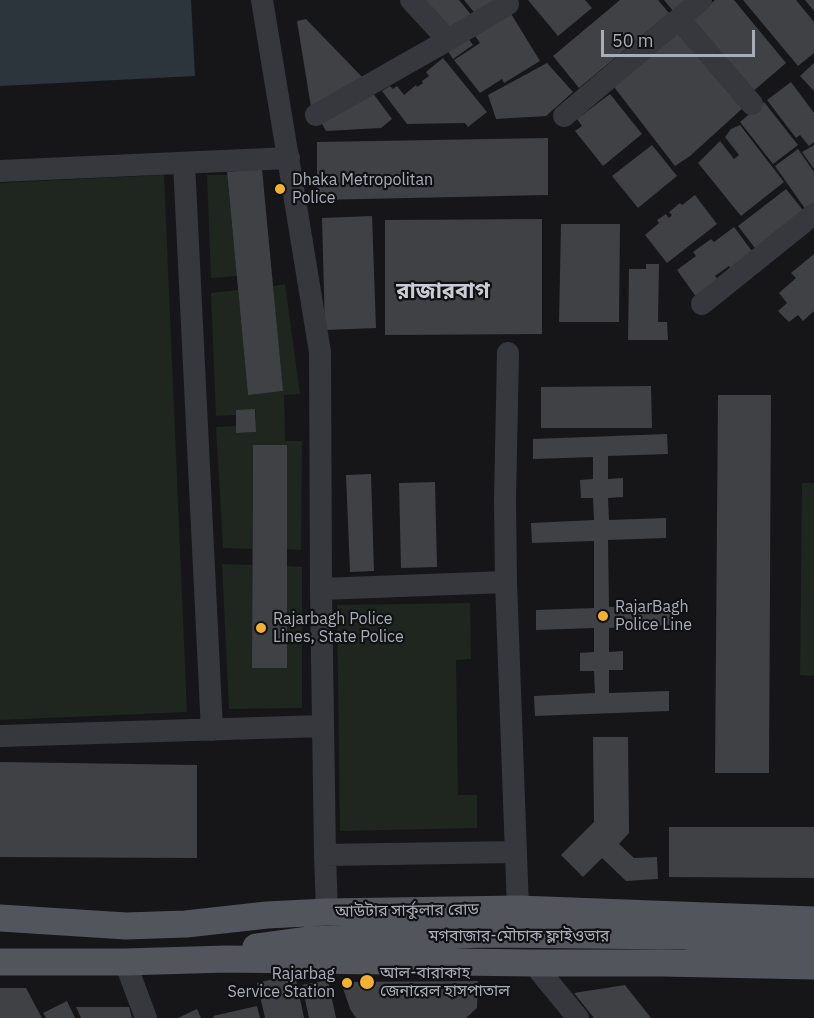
<!DOCTYPE html>
<html>
<head>
<meta charset="utf-8">
<style>
  body { margin:0 }
  #map { position:relative; width:814px; height:1018px; overflow:hidden; background:#161618; font-family:"IBM Plex Sans",sans-serif }
  canvas { display:block }
  .scale { position:absolute; left:601px; top:30px; width:154px; height:27px; box-sizing:border-box; border:3px solid #a8adb8; border-top:0; padding-left:8px; font-size:18px; line-height:21px; white-space:nowrap; color:#a8adb8; -webkit-text-stroke:4px #111113; paint-order:stroke }
</style>
</head>
<body>
<div id="map">
<canvas width="814" height="1018"></canvas>
<div class="scale">50 m</div>
</div>
<script>
const ctx = document.querySelector('canvas').getContext('2d');
ctx.lineJoin = 'round';
function paint(path, color) {
  ctx.fillStyle = color;
  ctx.fill(path, 'evenodd');
}
function toPath(rows) {
  const path = new Path2D();
  for (const r of rows) {
    path.moveTo(r[0], r[1]);
    for (let i = 2; i < r.length; i += 2) path.lineTo(r[i], r[i + 1]);
  }
  return path;
}
function strokePath(path, color, width, dash) {
  ctx.strokeStyle = color;
  ctx.lineWidth = width;
  ctx.lineCap = dash ? 'butt' : 'round';
  ctx.setLineDash(dash || []);
  ctx.stroke(path);
}
function write(font, color, halo, rows, align = 'center') {
  ctx.font = font + ' "IBM Plex Sans","Noto Sans Bengali",sans-serif';
  ctx.lineWidth = 4.5;
  ctx.setLineDash([]);
  ctx.textBaseline = 'middle';
  ctx.strokeStyle = halo;
  ctx.fillStyle = color;
  for (const [text, x, y, turn = 0] of rows) {
    ctx.save();
    ctx.translate(x, y);
    ctx.rotate((+turn || 0) * Math.PI / 180);
    ctx.textAlign = isNaN(turn) ? turn : align;
    if (halo) ctx.strokeText(text, 0, 0);
    ctx.fillText(text, 0, 0);
    ctx.restore();
  }
}
paint(toPath([
  [164,175,187,712,0,720,0,183],
  [207,175,227,175,237,276,211,278],
  [285,284,300,394,284,395,285,441,302,441,301,550,287,549,287,445,253,445,252,549,223,548,216,427,236,426,236,433,256,432,256,410,236,411,236,415,216,416,211,293,238,290,248,394,282,391,273,286],
  [802,483,814,483,814,676,800,675],
  [222,564,252,565,253,668,287,667,287,566,302,567,302,708,229,709],
  [470,603,471,659,456,660,458,795,477,795,477,828,340,831,337,605]
]), '#1e261f');
paint(toPath([
  [0,0,191,0,195,76,0,86]
]), '#2c353c');
paint(toPath([
  [422,0,459,0,473,17,449,32],
  [464,0,497,0,477,16],
  [528,0,585,0,592,8,558,36],
  [620,0,658,0,669,13,579,88,553,56],
  [664,0,691,0,675,13],
  [715,0,734,0,786,63,751,93,691,21],
  [743,0,796,0,814,22,814,53,798,66],
  [805,0,814,0,814,11],
  [510,12,540,61,504,83,502,79,480,93,454,60,480,43,474,34],
  [306,19,364,79,311,107,297,21],
  [680,30,744,107,690,156,675,166,614,87],
  [465,34,473,45,453,59,445,47],
  [443,58,487,112,468,127,465,123,407,124,382,91,390,86,393,89,397,86,404,95,416,85,417,87,423,83,422,81,429,76,426,72],
  [547,63,573,92,546,116,496,119,488,95],
  [814,63,814,91,800,76],
  [791,82,814,113,814,142,809,146,800,135,796,138,767,100],
  [372,92,392,119,381,128,326,131,320,120],
  [610,94,642,134,603,166,575,131,582,126,577,119],
  [764,102,798,145,773,164,740,122],
  [740,125,784,182,741,216,698,163,720,141,734,159,739,155,725,137,731,129],
  [548,138,548,195,317,200,317,142],
  [652,145,677,176,638,208,612,176],
  [814,145,814,169,802,152],
  [798,149,814,172,814,209,808,213,775,166],
  [262,169,283,391,248,395,227,172],
  [786,189,807,215,758,252,738,226],
  [695,195,717,224,667,263,645,235,659,223,657,220,666,214,669,218,672,215,669,212,680,203,682,205],
  [372,216,376,328,325,330,322,218],
  [542,219,542,334,385,335,385,220],
  [561,224,620,224,619,322,559,322],
  [734,227,754,254,732,271,729,266,715,276,719,281,697,298,677,270,696,256,693,252,711,239,714,242],
  [814,254,814,311,803,321,798,315,789,322,778,311,787,303,779,293,796,278,791,273],
  [646,264,659,264,658,322,667,322,668,340,628,340,629,269,646,269],
  [651,386,652,428,541,428,541,387],
  [718,395,771,395,769,773,715,773],
  [255,409,256,432,236,433,236,410],
  [667,434,668,454,608,456,608,479,623,478,623,497,608,498,609,520,666,518,666,538,608,540,609,607,670,605,671,625,609,628,609,652,623,651,623,670,609,670,609,693,669,691,669,711,535,716,534,696,595,693,594,671,580,671,580,653,594,652,594,628,536,630,536,610,594,608,594,541,532,543,531,523,594,520,593,498,581,498,580,480,593,479,593,457,533,459,533,439],
  [253,445,287,445,287,668,252,668],
  [371,474,374,571,350,572,346,475],
  [435,482,437,567,401,568,399,483],
  [593,737,628,737,629,833,619,844,634,858,657,857,658,879,626,881,602,858,583,877,561,855,594,822],
  [0,762,197,765,197,858,0,857],
  [669,827,814,827,814,878,669,877],
  [295,974,304,1018,265,1018,257,983],
  [328,980,336,1018,309,1018,302,985],
  [478,981,477,1008,466,1018,356,1018,350,1009,341,982],
  [625,985,651,1018,594,1018,574,993],
  [0,988,26,988,42,1018,0,1018],
  [67,1001,75,1018,46,1018,43,1013],
  [257,1006,260,1018,214,1018,213,1016],
  [76,1007,129,1007,132,1018,81,1018],
  [197,1009,201,1018,178,1018]
]), '#404145');
strokePath(toPath([
  [262,0,320,352,321,589,325,855,516,852],
  [679,19,752,104],
  [448,40,508,4],
  [316,115,448,40,411,0],
  [564,116,701,0],
  [184,163,212,730],
  [0,171,289,158],
  [702,304,814,214],
  [506,582,505,499,508,353],
  [321,589,506,582,518,909],
  [0,736,323,726],
  [325,855,327,912],
  [125,962,146,1018],
  [533,963,578,1018]
]), '#37383d', 22);
strokePath(toPath([
  [0,918,126,926,186,924,267,915,327,912,518,909,814,920],
  [256,947,307,940,484,934,684,936,814,947],
  [0,962,125,962,227,959,533,963,661,963,814,966]
]), '#53555c', 27);
for (const [x, y, r, color] of [
  [280,189,6,"#f2b134"],
  [603,616,6,"#f2b134"],
  [261,628,6,"#f2b134"],
  [367,982,8,"#f2b134"],
  [347,983,6,"#f2b134"]
]) {
  const dot = new Path2D();
  dot.arc(x, y, r, 0, 2 * Math.PI);
  ctx.fillStyle = color;
  ctx.fill(dot);
  strokePath(dot, '#111113', 2);
}
write('16px', '#a8adb8', '#111113', [
  ["Dhaka Metropolitan",292,180],
  ["Police",292,198],
  ["RajarBagh",615,607],
  ["Police Line",615,625],
  ["Rajarbagh Police",273,619],
  ["Lines, State Police",273,637],
  ["আল-বারাকাহ",380,973],
  ["জেনারেল হাসপাতাল",380,991],
  ["Rajarbag",335,974,"right"],
  ["Service Station",335,992,"right"]
], 'left');
write('16px', '#a8adb8', '#111113', [
  ["আউটার সার্কুলার রোড",407,911,-1],
  ["মগবাজার-মৌচাক ফ্লাইওভার",519,936]
]);
write('bold 22px', '#c9ccd4', '#111113', [
  ["রাজারবাগ",443,292]
]);
</script>
</body>
</html>
